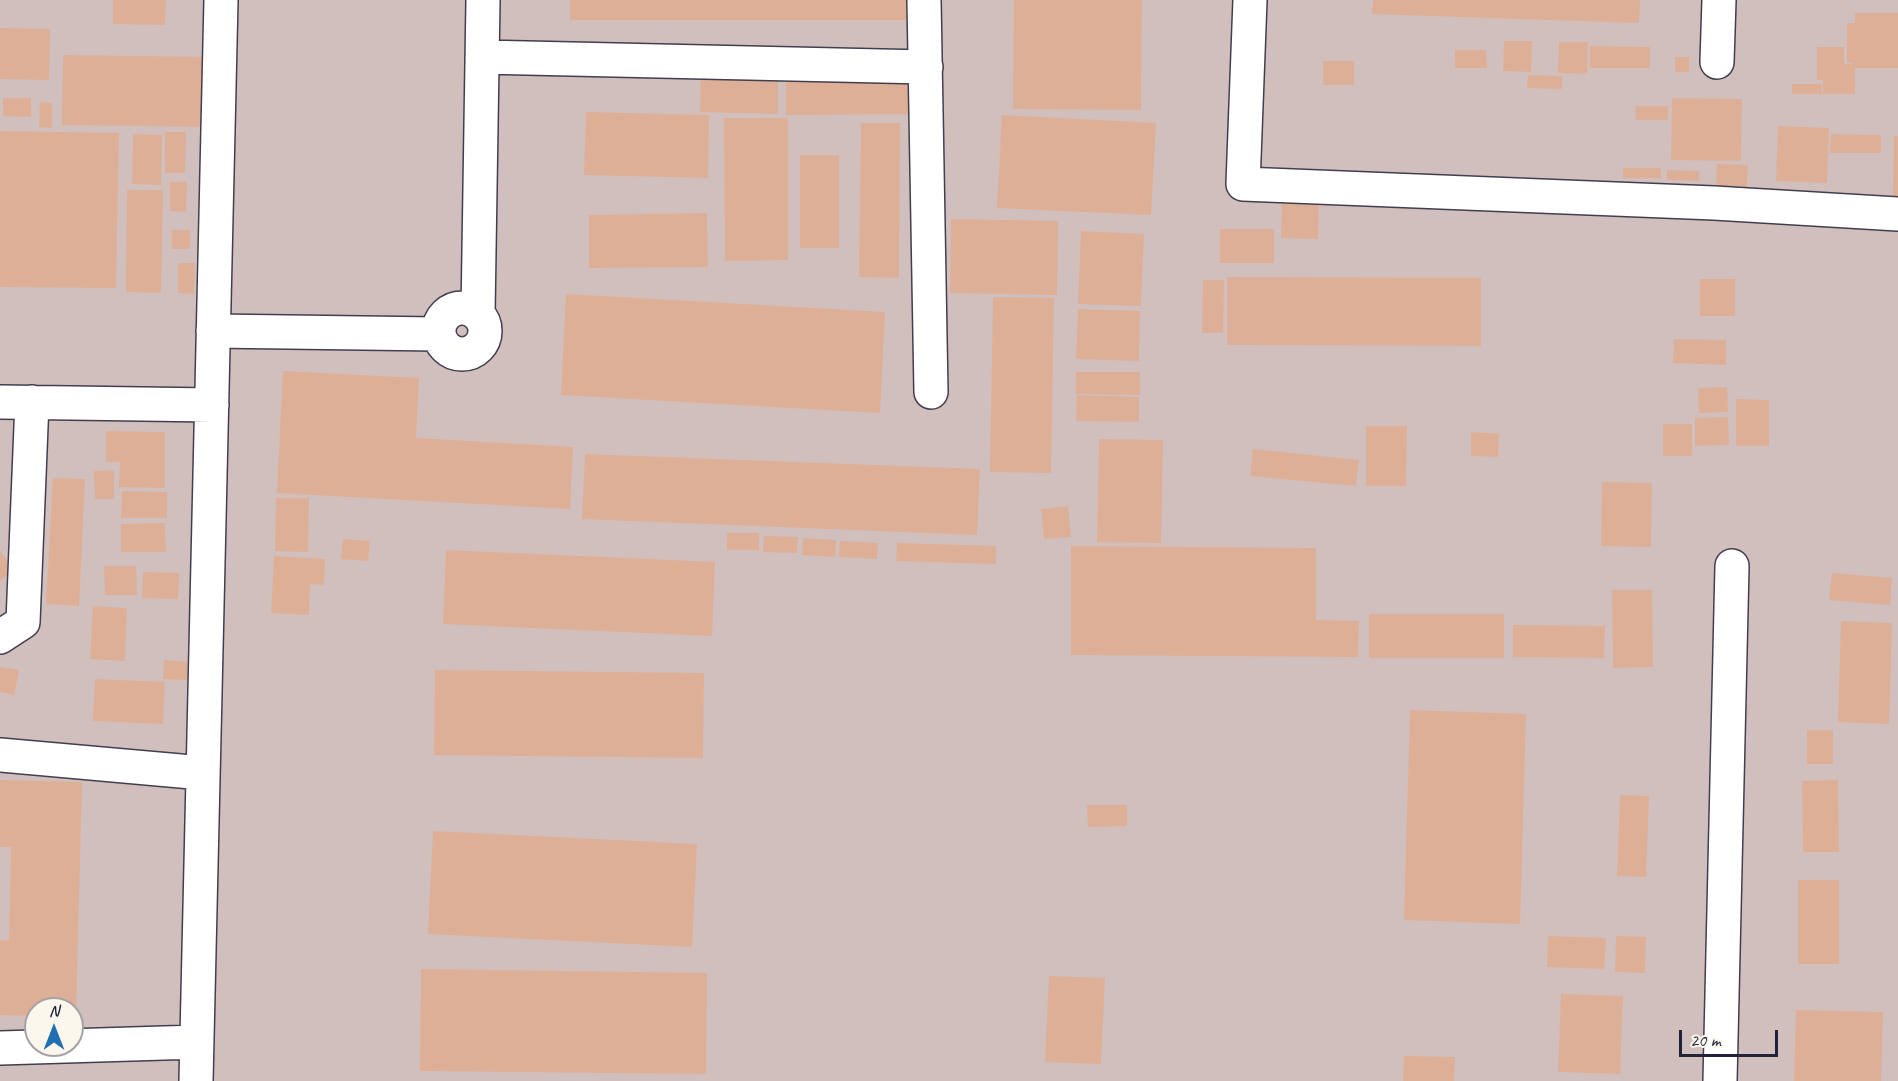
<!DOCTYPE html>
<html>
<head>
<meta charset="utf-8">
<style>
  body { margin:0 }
  #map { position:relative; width:1898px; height:1081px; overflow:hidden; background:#f4dcc0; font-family:Caveat,sans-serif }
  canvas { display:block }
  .north { position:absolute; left:24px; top:997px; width:60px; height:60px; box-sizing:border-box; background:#fbf7ec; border:2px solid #a4a2a5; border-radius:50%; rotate:0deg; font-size:16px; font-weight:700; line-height:24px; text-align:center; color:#22223b }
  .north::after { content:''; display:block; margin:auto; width:21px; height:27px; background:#1f6fb2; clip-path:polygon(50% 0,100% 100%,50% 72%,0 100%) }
  .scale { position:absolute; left:1679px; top:1030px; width:99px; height:27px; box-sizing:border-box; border:3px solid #22223b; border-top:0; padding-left:8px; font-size:18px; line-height:21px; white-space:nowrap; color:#22223b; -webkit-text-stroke:4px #fbf7ec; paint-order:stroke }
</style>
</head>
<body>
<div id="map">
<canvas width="1898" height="1081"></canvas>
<div class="north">N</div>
<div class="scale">20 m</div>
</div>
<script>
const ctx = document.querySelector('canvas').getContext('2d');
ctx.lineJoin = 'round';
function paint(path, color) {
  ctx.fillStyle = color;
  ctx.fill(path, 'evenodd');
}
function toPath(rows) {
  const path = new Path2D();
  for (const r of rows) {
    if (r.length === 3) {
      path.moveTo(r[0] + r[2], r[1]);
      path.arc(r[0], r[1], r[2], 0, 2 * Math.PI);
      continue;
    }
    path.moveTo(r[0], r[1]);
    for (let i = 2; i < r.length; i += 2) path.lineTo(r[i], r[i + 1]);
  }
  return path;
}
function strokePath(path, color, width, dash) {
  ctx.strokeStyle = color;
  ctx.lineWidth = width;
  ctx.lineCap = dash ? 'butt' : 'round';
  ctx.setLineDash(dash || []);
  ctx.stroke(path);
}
paint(toPath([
  [0,0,1898,0,1898,1081,0,1081],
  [36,1009,72,1009,72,1045,36,1045]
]), '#d1bfbd');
paint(toPath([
  [113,0,166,0,165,25,113,24],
  [570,0,917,0,917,20,570,20],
  [1014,0,1142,0,1141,110,1013,109],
  [1373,0,1640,0,1639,23,1372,14],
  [1855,13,1898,13,1898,68,1855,68,1855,94,1823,94,1823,80,1817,80,1817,47,1844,47,1844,64,1855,64,1847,62,1847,23,1855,23],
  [0,28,50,29,49,80,0,79],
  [1504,41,1532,41,1531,72,1503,71],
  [1559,42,1588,42,1587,74,1558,73],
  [1590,46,1650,47,1650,68,1590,68],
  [1455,50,1486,50,1487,68,1455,68],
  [63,55,209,57,207,127,62,125],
  [1675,57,1689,57,1689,72,1675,72],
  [1323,61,1354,61,1354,85,1323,85],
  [701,70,778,72,778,114,700,112],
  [909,75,909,114,786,115,786,76],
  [1528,75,1562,76,1562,89,1527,88],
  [1792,84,1822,84,1822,94,1792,94],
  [3,98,31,98,31,117,3,116],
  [1672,98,1742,99,1741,161,1671,160],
  [40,102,52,103,52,128,39,127],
  [1635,106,1668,106,1668,120,1636,120],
  [586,112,709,115,708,178,584,175],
  [1002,115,1156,123,1151,215,997,208],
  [724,118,788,118,788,260,725,261],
  [861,123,900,123,899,278,859,277],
  [1778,126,1829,128,1827,183,1776,181],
  [0,131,119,133,116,288,0,287],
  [165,132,186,132,185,173,165,173],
  [133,134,162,135,161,185,132,184],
  [1831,134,1881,135,1881,153,1830,153],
  [1894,136,1898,136,1898,203,1893,203],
  [800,155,839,155,839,248,800,248],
  [1717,164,1748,165,1747,187,1716,186],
  [1623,168,1661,168,1661,178,1623,178],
  [1667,170,1699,171,1699,181,1667,180],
  [170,182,187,182,186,212,170,211],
  [127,190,163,190,161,293,126,292],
  [1282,197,1319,197,1318,239,1281,238],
  [707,213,708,267,589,268,589,215],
  [951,219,1058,221,1057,295,950,293],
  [1220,229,1274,229,1274,263,1220,263],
  [172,230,190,230,190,249,172,249],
  [1081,231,1144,234,1141,306,1078,304],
  [178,263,195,263,194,294,178,293],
  [1227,277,1481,278,1481,346,1227,345],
  [1700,279,1735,279,1735,316,1700,316],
  [1203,280,1224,280,1223,333,1202,333],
  [566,294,885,312,880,413,561,395],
  [993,297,1054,298,1051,473,990,472],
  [1078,309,1140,311,1139,361,1076,359],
  [1674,339,1726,340,1726,365,1673,363],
  [283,371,419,378,416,438,573,447,570,509,277,493],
  [1076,372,1140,372,1140,395,1076,394],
  [1727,387,1728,412,1699,413,1698,388],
  [1077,395,1139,397,1139,422,1076,421],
  [1736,399,1769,400,1769,446,1736,446],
  [1728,417,1729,445,1695,446,1695,418],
  [1663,424,1692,424,1692,456,1663,456],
  [1366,426,1407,426,1406,486,1366,486],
  [106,431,165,432,165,488,119,487,120,462,106,462],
  [1471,432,1499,434,1498,457,1471,456],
  [1099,439,1163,440,1161,543,1097,542],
  [1253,449,1359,460,1356,486,1250,476],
  [585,454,980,469,977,535,582,519],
  [114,470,114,499,95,499,94,471],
  [53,478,85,479,79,606,46,604],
  [1602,482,1652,483,1651,547,1601,546],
  [122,491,167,492,167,518,121,518],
  [276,498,309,498,308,552,275,551],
  [1068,506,1071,537,1044,539,1041,509],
  [165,523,166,552,121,552,121,524],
  [727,533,759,533,759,550,727,550],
  [764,536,798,537,797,553,763,552],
  [803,538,836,540,835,557,802,555],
  [343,539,370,541,368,561,341,559],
  [840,541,878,543,877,559,839,557],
  [897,543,996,546,996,564,896,561],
  [1071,546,1316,548,1316,620,1359,621,1358,657,1071,655],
  [446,550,715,562,712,636,443,624],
  [0,551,14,570,0,581],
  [274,556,325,559,324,585,310,584,309,615,271,613],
  [104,566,136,566,137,595,105,595],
  [143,572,179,573,178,599,142,598],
  [1832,573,1892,578,1890,605,1829,600],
  [1612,590,1652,590,1653,667,1613,668],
  [93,606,127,608,125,661,90,659],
  [1369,614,1504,614,1504,658,1369,658],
  [1841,621,1892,623,1889,724,1838,722],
  [1513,625,1605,626,1604,658,1513,657],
  [164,660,189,662,188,680,163,679],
  [0,667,19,670,14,695,0,692],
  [435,670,704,673,703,758,434,755],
  [95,679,165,682,163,724,93,721],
  [1410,710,1526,714,1520,924,1404,920],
  [1807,730,1833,730,1833,764,1807,764],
  [0,780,82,782,76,1017,72,1017,72,1009,36,1009,36,1016,0,1015,0,940,9,941,11,847,0,847],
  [1838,780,1839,852,1803,852,1802,781],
  [1620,795,1649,796,1646,877,1617,876],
  [1087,805,1127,805,1127,826,1088,827],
  [433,831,697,844,692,947,428,934],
  [1798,880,1839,880,1839,964,1798,964],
  [1548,936,1606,938,1604,969,1547,967],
  [1616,936,1646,937,1645,973,1615,972],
  [421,969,707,973,706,1074,420,1071],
  [1049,976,1105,978,1101,1064,1045,1062],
  [1561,994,1623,996,1620,1074,1558,1072],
  [1796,1010,1883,1012,1881,1081,1794,1081],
  [1404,1056,1455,1057,1454,1081,1403,1081]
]), '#deaf97');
const minor = toPath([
  [924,0,931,392],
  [1250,0,1243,184,1714,203,1898,214],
  [482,57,926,67],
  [1717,62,1719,0],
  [462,331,23],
  [478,313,483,0],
  [213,331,437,334],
  [0,402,212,405],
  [0,637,23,622,32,402],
  [0,755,203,773],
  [0,1048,197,1042],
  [196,1081,221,0],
  [1720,1081,1732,566]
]);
strokePath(minor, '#423e4f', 36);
strokePath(minor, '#fff', 33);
</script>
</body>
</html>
